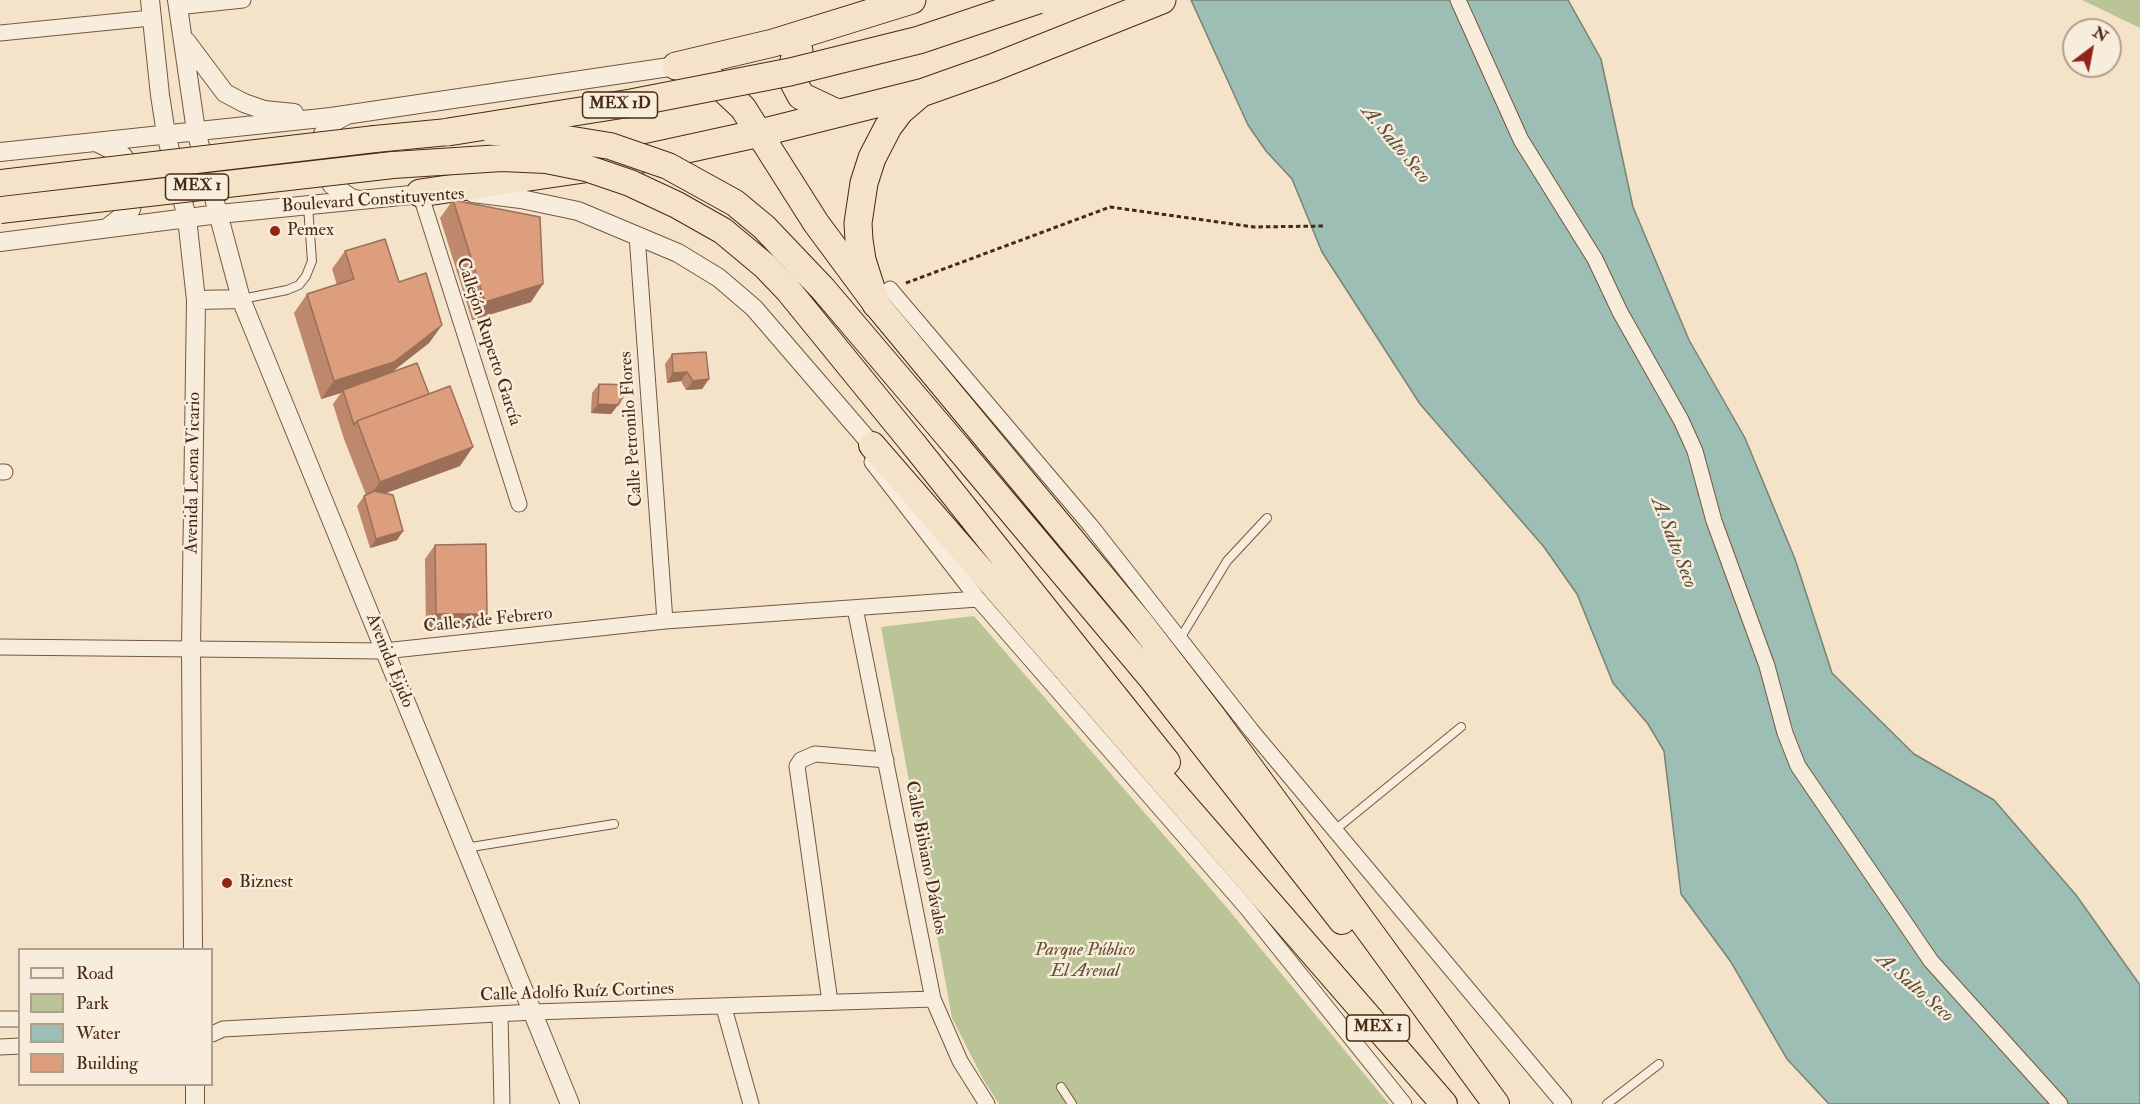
<!DOCTYPE html>
<html>
<head>
<meta charset="utf-8">
<style>
  body { margin:0 }
  #map { position:relative; width:2140px; height:1104px; overflow:hidden; background:#f4e3c9; font-family:"IM FELL Double Pica",serif }
  canvas { display:block }
  .legend { position:absolute; left:18px; top:948px; width:195px; height:138px; box-sizing:border-box; background:#f8eddc; border:2px solid #b29f8b; margin:0; padding:8px 10px; list-style:none; font-size:18px; color:#482912 }
  .legend li { display:flex; align-items:center; gap:12px; height:30px }
  .legend b { width:30px; border:2px solid #b29f8b }
  .north { position:absolute; left:2062px; top:18px; width:60px; height:60px; box-sizing:border-box; background:#f8eddc; border:2px solid #b29f8b; border-radius:50%; rotate:32deg; font-size:16px; font-weight:700; line-height:24px; text-align:center; color:#482912 }
  .north::after { content:''; display:block; margin:auto; width:21px; height:27px; background:#8f2418; clip-path:polygon(50% 0,100% 100%,50% 72%,0 100%) }
</style>
</head>
<body>
<div id="map">
<canvas width="2140" height="1104"></canvas>
<ul class="legend">
<li><b style="height:8px;background:#f8eddc"></b>Road</li>
<li><b style="height:16px;background:#bbc496"></b>Park</li>
<li><b style="height:16px;background:#9cbeb5"></b>Water</li>
<li><b style="height:16px;background:#dd9e7e"></b>Building</li>
</ul>
<div class="north">N</div>
</div>
<script>
const ctx = document.querySelector('canvas').getContext('2d');
ctx.lineJoin = 'round';
function paint(path, color) {
  ctx.fillStyle = color;
  ctx.fill(path, 'evenodd');
}
function toPath(rows) {
  const path = new Path2D();
  for (const r of rows) {
    path.moveTo(r[0], r[1]);
    for (let i = 2; i < r.length; i += 2) path.lineTo(r[i], r[i + 1]);
  }
  return path;
}
function strokePath(path, color, width, dash) {
  ctx.strokeStyle = color;
  ctx.lineWidth = width;
  ctx.lineCap = dash ? 'butt' : 'round';
  ctx.setLineDash(dash || []);
  ctx.stroke(path);
}
function write(font, color, halo, rows, align = 'center') {
  ctx.font = font + ' "IM FELL Double Pica",serif';
  ctx.lineWidth = 5;
  ctx.setLineDash([]);
  ctx.textBaseline = 'middle';
  ctx.strokeStyle = halo;
  ctx.fillStyle = color;
  for (const [text, x, y, turn = 0] of rows) {
    ctx.save();
    ctx.translate(x, y);
    ctx.rotate((+turn || 0) * Math.PI / 180);
    ctx.textAlign = isNaN(turn) ? turn : align;
    if (halo) ctx.strokeText(text, 0, 0);
    ctx.fillText(text, 0, 0);
    ctx.restore();
  }
}
paint(toPath([
  [2082,0,2140,0,2140,28],
  [974,616,1228,909,1389,1104,999,1104,983,1079,952,1018,881,627]
]), '#bbc496');
const water = toPath([
  [1191,0,1568,0,1601,59,1633,207,1689,340,1745,438,1795,559,1832,673,1914,754,1994,800,2076,895,2140,985,2140,1104,1829,1104,1787,1059,1731,962,1681,894,1664,751,1648,724,1613,683,1577,594,1544,547,1420,404,1322,252,1292,179,1266,151,1248,125,1191,0]
]);
paint(water, '#9cbeb5');
strokePath(water, '#7a8274', 1.5);
const service = toPath([
  [242,299,287,290,299,285,306,276,312,261,308,206],
  [1181,637,1227,561,1267,518],
  [1335,830,1461,727],
  [465,848,614,824],
  [1061,1087,1072,1104],
  [1607,1104,1659,1064]
]);
const minor = toPath([
  [1458,0,1521,140,1595,259,1620,312,1681,420,1695,451,1714,521,1767,666,1785,733,1798,766,1931,961,2060,1104],
  [177,7,243,0],
  [0,33,151,18],
  [420,193,519,504],
  [637,235,665,621],
  [890,289,1091,526,1251,730,1564,1104],
  [872,462,978,599,1246,907,1404,1104],
  [0,472,5,472],
  [855,608,933,999,960,1061,987,1104],
  [0,647,384,651,665,621,978,599],
  [830,1002,797,766,801,760,815,754,886,760],
  [724,1008,751,1104],
  [500,1015,502,1104],
  [0,1019,20,1019],
  [212,1034,223,1029,533,1012,933,999],
  [0,1047,20,1046]
]);
const tertiary = toPath([
  [150,0,160,95,166,134,187,218,196,300,191,648,193,950],
  [177,0,196,131,241,299,570,1104],
  [186,41,225,93,244,103,264,110,294,113],
  [345,116,334,122,324,132,318,146,318,160,332,185,351,198,359,200],
  [96,142,122,155,132,167,138,181,131,209,107,228],
  [0,152,331,117,676,66],
  [473,193,521,199,578,211,678,253,719,278,754,308,872,445],
  [0,242,219,214,431,193],
  [196,300,241,299],
  [195,1104,195,1084]
]);
const trunk = toPath([
  [676,66,710,77,743,108,816,223,876,304,1138,620,1213,717,1496,1104],
  [375,139,448,132],
  [872,445,1444,1104],
  [915,446,1167,762],
  [959,449,1153,680,1342,921]
]);
const motorway = toPath([
  [799,51,794,60,793,81,801,96,837,113],
  [676,66,773,43,912,0],
  [420,193,618,164,760,133,924,92,992,68,1162,0],
  [876,304,862,260,859,240,858,223,864,183,872,158,888,127,900,111,921,93]
]);
strokePath(service, '#735840', 10);
strokePath(minor, '#735840', 17);
strokePath(tertiary, '#735840', 20);
strokePath(trunk, '#482912', 28);
strokePath(motorway, '#482912', 29);
strokePath(toPath([
  [906,283,1110,207,1254,227,1325,226]
]), '#482912', 3, [4.5, 3]);
strokePath(service, '#f8eddc', 8);
strokePath(minor, '#f8eddc', 15);
strokePath(tertiary, '#f8eddc', 18);
strokePath(trunk, '#f4e3c9', 26);
strokePath(motorway, '#f4e3c9', 27);
const trunkBridge = toPath([
  [494,132,542,135,610,146,668,166,735,203,764,227,823,289,959,449],
  [0,183,375,139],
  [0,210,393,165,502,158,546,160,586,168,630,183,677,205,723,231,765,266,788,290,915,446]
]);
const motorwayBridge = toPath([
  [448,132,631,103,790,72,919,40,1038,0]
]);
strokePath(trunkBridge, '#482912', 28, []);
strokePath(motorwayBridge, '#482912', 29, []);
strokePath(trunkBridge, '#f4e3c9', 26);
strokePath(motorwayBridge, '#f4e3c9', 27);
paint(toPath([
  [453,200,531,302,472,320,440,218],
  [345,251,399,282,442,325,429,343,391,373,429,394,460,466,386,493,403,531,397,540,370,548,357,506,364,496,366,495,344,439,333,404,341,393,321,399,294,313,307,294,337,285,332,269],
  [672,354,709,379,702,389,686,390,681,381,667,383,665,364],
  [599,384,618,405,611,414,591,413,592,393],
  [435,545,477,628,426,628,425,559]
]), '#be886c');
paint(toPath([
  [543,284,531,302,472,320,485,302],
  [442,325,429,343,381,380,343,390,341,393,321,399,334,381],
  [687,372,681,381,667,383,673,373],
  [709,379,702,389,686,390,693,381],
  [598,404,618,405,611,414,591,413],
  [473,447,460,466,367,500,380,482],
  [403,531,397,540,370,548,376,539],
  [436,614,487,614,477,628,426,628]
]), '#9b6f58');
const building = toPath([
  [453,200,540,217,543,284,485,302,453,200],
  [385,239,399,282,426,273,442,325,394,362,334,381,307,294,354,279,345,251,385,239],
  [706,352,709,379,693,381,687,372,673,373,672,354,706,352],
  [417,363,429,394,357,421,354,425,343,390,417,363],
  [599,384,630,385,618,405,598,404,599,384],
  [450,386,473,447,380,482,357,421,450,386],
  [374,491,393,495,403,531,376,539,364,496,374,491],
  [486,544,487,614,436,614,435,545,486,544]
]);
paint(building, '#dd9e7e');
strokePath(building, '#9b6f58', 1.5);
for (const [x, y, r, color] of [
  [275,231,6,"#8f2418"],
  [227,883,6,"#8f2418"]
]) {
  const dot = new Path2D();
  dot.arc(x, y, r, 0, 2 * Math.PI);
  ctx.fillStyle = color;
  ctx.fill(dot);
  strokePath(dot, '#f8eddc', 2);
}
for (const [x, y, w] of [
  [620,105,75],
  [197,187,63],
  [1378,1028,63]
]) {
  const box = new Path2D();
  box.roundRect(x - w / 2, y - 13, w, 26, 4.5);
  ctx.fillStyle = '#f8eddc';
  ctx.fill(box);
  strokePath(box, '#482912', 1.5);
}
write('bold 16px', '#482912', null, [
  ["MEX 1D",620,105],
  ["MEX 1",197,187],
  ["MEX 1",1378,1028]
]);
write('18px', '#482912', '#f8eddc', [
  ["Boulevard Constituyentes",373,201,-4],
  ["Callejón Ruperto García",488,342,72],
  ["Calle Petronilo Flores",632,429,-94],
  ["Avenida Leona Vicario",194,473,-89],
  ["Calle 5 de Febrero",488,621,-6],
  ["Avenida Ejido",389,661,68],
  ["Calle Bibiano Dávalos",925,858,79],
  ["Calle Adolfo Ruíz Cortines",577,993,-2]
]);
write('18px', '#482912', '#f8eddc', [
  ["Pemex",287,231],
  ["Biznest",239,883]
], 'left');
write('italic 18px', '#655033', '#f8eddc', [
  ["Parque Público",1085,951],
  ["El Arenal",1085,972]
]);
write('italic 20px', '#5d4e3b', '#f8eddc', [
  ["A. Salto Seco",1395,145,50],
  ["A. Salto Seco",1673,543,69],
  ["A. Salto Seco",1914,988,41]
]);
</script>
</body>
</html>
